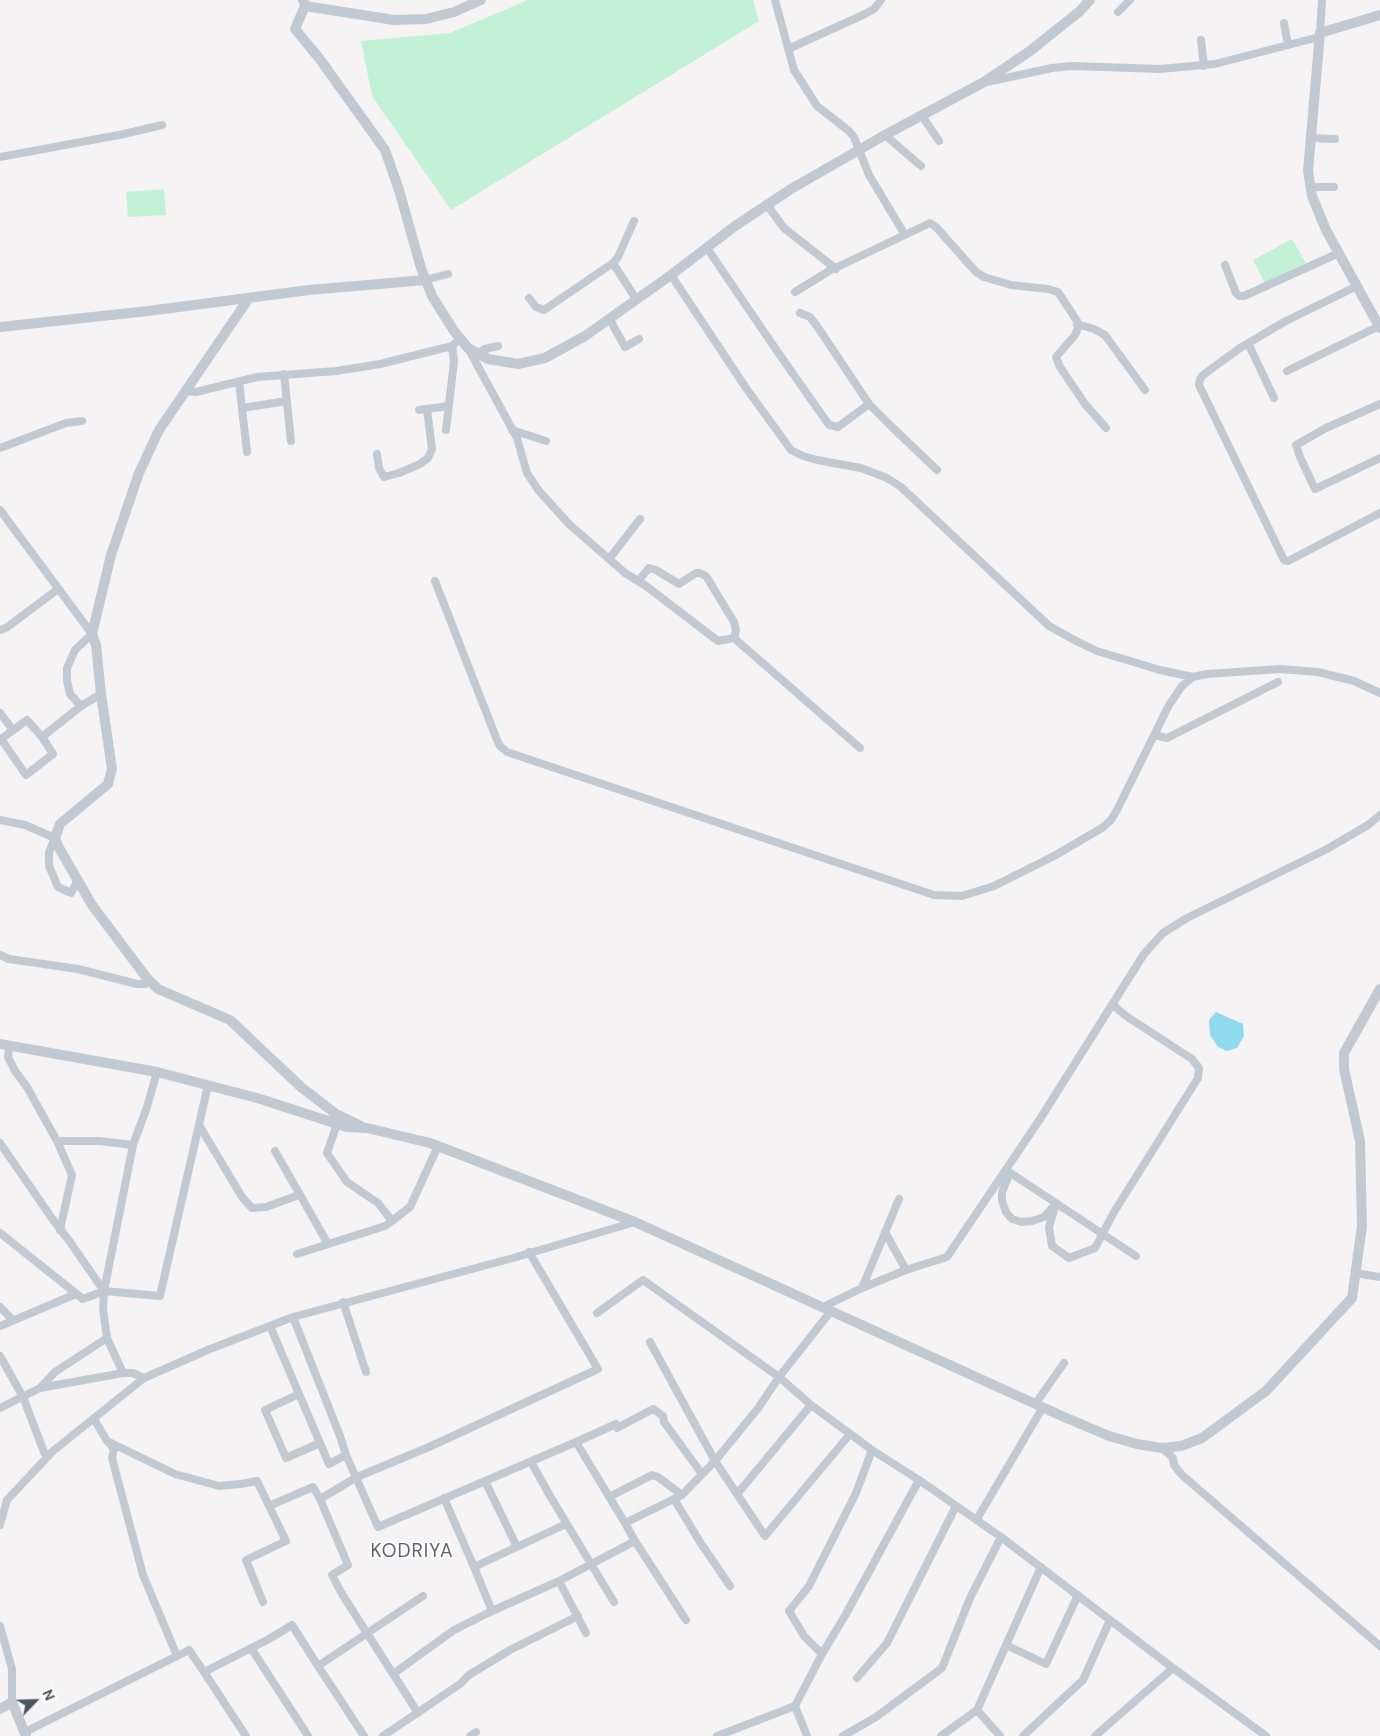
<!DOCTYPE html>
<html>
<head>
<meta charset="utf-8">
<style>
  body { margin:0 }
  #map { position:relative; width:1380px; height:1736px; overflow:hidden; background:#f5f3f3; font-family:"DM Sans",sans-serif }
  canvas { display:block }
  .north { position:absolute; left:10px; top:1676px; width:50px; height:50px; -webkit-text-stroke:4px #fff; paint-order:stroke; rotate:66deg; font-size:14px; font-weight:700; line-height:20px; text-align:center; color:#4a5661 }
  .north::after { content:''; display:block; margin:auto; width:18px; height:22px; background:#4a5661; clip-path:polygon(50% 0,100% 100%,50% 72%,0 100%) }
</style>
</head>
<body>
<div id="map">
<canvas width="1380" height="1736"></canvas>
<div class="north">N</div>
</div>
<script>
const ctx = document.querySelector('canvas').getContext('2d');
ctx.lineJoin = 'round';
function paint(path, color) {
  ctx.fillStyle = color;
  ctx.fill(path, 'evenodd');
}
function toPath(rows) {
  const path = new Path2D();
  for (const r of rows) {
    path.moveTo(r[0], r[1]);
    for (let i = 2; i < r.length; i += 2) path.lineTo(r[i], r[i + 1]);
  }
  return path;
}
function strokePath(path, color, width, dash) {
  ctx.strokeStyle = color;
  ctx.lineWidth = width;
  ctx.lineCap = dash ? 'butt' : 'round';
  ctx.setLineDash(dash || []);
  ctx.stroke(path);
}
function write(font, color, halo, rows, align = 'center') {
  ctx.font = font + ' "DM Sans",sans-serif';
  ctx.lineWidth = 4;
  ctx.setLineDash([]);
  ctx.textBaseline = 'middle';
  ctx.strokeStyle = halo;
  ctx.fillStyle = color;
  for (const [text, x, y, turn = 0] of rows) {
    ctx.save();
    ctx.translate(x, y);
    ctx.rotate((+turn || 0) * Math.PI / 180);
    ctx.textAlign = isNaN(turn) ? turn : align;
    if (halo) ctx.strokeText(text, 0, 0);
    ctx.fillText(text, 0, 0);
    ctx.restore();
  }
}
paint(toPath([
  [528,0,753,0,759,21,451,210,372,96,361,41,450,33],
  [164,189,166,215,128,217,126,192],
  [1292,239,1306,263,1265,283,1253,260]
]), '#c3f1d5');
paint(toPath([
  [1216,1012,1243,1024,1244,1036,1237,1048,1227,1051,1218,1047,1210,1035,1209,1020]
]), '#90daee');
strokePath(toPath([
  [775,0,794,70,817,106,849,131,854,137,869,175,905,235],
  [1118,12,1130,0],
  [1284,23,1288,45],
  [1320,33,1322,0],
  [1201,40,1204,66],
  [788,49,863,15,874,9,881,0],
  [987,82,1052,68,1072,66,1160,69,1215,64,1319,37],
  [922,116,939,141],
  [885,135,921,166],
  [1311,138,1335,139],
  [0,157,124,134,162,125],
  [1310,187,1334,187],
  [767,205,784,228,836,269],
  [634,221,618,257,613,263,636,299],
  [707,248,777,351,829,425,838,427,869,404,892,427,937,470],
  [1225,265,1236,293,1239,296,1244,296,1339,253],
  [671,275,746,388,791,450,803,456,817,460,861,468,887,478,901,487,1049,626,1078,642,1097,651,1160,670,1193,677,1207,674,1280,669,1318,672,1354,681,1380,693],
  [425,280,448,274],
  [1357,286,1284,322,1240,348,1203,375,1200,379,1199,385,1284,560,1288,561,1292,559,1380,513],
  [795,292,829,271,930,223,936,227,976,272,984,277,1011,285,1048,289,1058,292,1077,321,1078,328,1075,335,1056,357,1060,367,1085,404,1106,428],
  [529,298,536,307,544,310,613,263],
  [800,313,810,317,819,329,869,404],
  [609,318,625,347,639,339],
  [1077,324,1094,329,1105,335,1145,390],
  [1248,343,1274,398],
  [468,348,517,438,527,473,539,491,569,524,625,573,646,586,718,641,734,638,860,748],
  [477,354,485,349,498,346],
  [1287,371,1379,326],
  [284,374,291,441],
  [239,382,247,452],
  [185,391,196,392,257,377,336,371,380,364,452,346,460,339],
  [1380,404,1326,428,1296,445,1300,457,1315,489,1380,458],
  [242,408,287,401],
  [419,410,448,406],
  [446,430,454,361,452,346],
  [512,430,546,441],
  [0,448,66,423,82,421],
  [377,454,379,468,384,477,399,473,420,464,428,458,432,449,427,409],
  [0,510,92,634,75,650,67,668,67,681,70,694,81,706],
  [609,559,640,519],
  [435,581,497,740,500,746,507,752,934,895,962,896,994,886,1054,856,1102,828,1111,820,1117,810,1169,705,1182,686,1193,677],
  [638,581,649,568,656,570,679,584,696,573,700,573,706,576,734,622,736,630,734,638],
  [0,630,6,628,58,589],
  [0,713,13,730],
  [1154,735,1167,738,1278,682],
  [42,737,53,754,26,775,1,739,27,720,42,737,81,706,101,694],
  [0,820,25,825,55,838,49,852,49,866,58,887,71,893,78,880],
  [0,955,9,959,78,969,137,984,145,984],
  [9,1046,8,1057,15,1071,27,1087,57,1141,99,1141,133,1145],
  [199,1125,242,1197,252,1208,266,1207,299,1195],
  [57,1141,72,1175,60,1230],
  [0,1143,51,1217,70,1242,104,1291],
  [275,1151,328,1244],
  [1006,1170,1136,1256],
  [1010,1173,1002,1192,1002,1201,1006,1212,1012,1219,1022,1222,1032,1221,1044,1217,1053,1207],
  [1056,1203,1049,1227,1052,1246,1069,1258,1095,1248,1114,1212,1198,1078,1199,1068,1192,1059,1126,1016,1113,1005],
  [392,1221,410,1207,438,1146],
  [885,1232,906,1270],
  [0,1233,83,1299,104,1291,160,1296,208,1085],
  [297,1254,385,1226,392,1221,378,1203,347,1182,327,1153,337,1124],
  [1355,1273,1380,1277],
  [862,1288,899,1199],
  [343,1302,366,1372],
  [0,1307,13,1320],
  [823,1307,862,1288,906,1270,947,1257,1040,1119,1144,954,1163,933,1187,918,1327,849,1368,825,1380,815],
  [597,1313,643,1280,779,1377,831,1311],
  [293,1317,340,1436,346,1455,378,1527,576,1442,625,1523],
  [0,1326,76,1294],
  [270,1326,329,1464,346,1455],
  [650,1342,715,1461,765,1536,850,1434],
  [0,1356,23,1397,44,1452],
  [123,1373,107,1338,103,1309,104,1291,133,1145,147,1107,157,1072],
  [40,1388,55,1372,107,1338],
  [299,1394,265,1410,286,1458,320,1443],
  [1036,1403,1064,1363],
  [0,1408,40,1388,123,1373,133,1373,144,1378],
  [94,1419,107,1441,175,1474,219,1486,241,1484,257,1481,286,1541,246,1560,263,1602],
  [617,1428,653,1409,663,1416,664,1422,702,1474],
  [576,1442,616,1424],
  [109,1443,114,1449,112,1458,143,1575,177,1656],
  [1162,1448,1173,1458,1174,1465,1182,1475,1380,1646],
  [872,1450,856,1493,809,1586,789,1611,804,1636,822,1654,846,1614,919,1480],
  [531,1462,550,1496,614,1602],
  [485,1481,517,1547],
  [738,1493,811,1405],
  [609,1497,652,1475,658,1477,682,1495],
  [444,1498,474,1567,566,1524],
  [320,1499,348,1565,332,1575,342,1594,418,1713],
  [674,1499,700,1542,730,1586],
  [269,1506,313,1487,320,1499,357,1477,429,1447,598,1369,529,1252],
  [977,1519,1043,1407],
  [0,1525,7,1500,53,1451,144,1378,210,1349,293,1317,513,1258,635,1222],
  [1001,1537,1173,1668,1266,1736],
  [635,1541,686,1620],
  [474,1567,492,1611],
  [559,1581,586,1633],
  [0,1626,12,1669,12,1702],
  [1006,1645,1046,1664,1078,1595],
  [251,1648,308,1736],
  [318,1666,364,1736],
  [204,1672,246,1736],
  [393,1674,454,1630,492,1611,559,1581,635,1541,625,1523,682,1495,715,1461,759,1407,779,1377,811,1405,872,1450,919,1480,1001,1537,970,1598,942,1668,876,1717,843,1736],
  [857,1678,887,1643,956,1506],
  [795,1706,807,1736],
  [977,1710,1000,1736],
  [25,1732,189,1650,204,1672,269,1639,292,1625,318,1666,423,1596],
  [383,1736,460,1684,469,1675,510,1650,578,1616],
  [470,1736,476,1732],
  [717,1736,795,1706,822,1654],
  [941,1736,977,1710,1041,1567],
  [1023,1736,1083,1680,1110,1620],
  [1095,1736,1173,1668]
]), '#c1cad2', 8);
strokePath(toPath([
  [303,0,305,6,295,29,319,58,385,150,399,190,421,268,432,296,454,331,468,348,488,359,518,364,545,358,585,336,671,275,735,226,791,189,885,135,984,82,1030,51,1080,11,1090,0],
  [305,6,394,20,426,19,454,12,481,0],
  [1380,15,1320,33,1308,171,1312,196,1326,230,1380,328],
  [249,298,159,430,139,473,111,555,92,634,96,645,101,694,112,769,108,784,60,824,55,838,58,846,92,905,146,977,158,989,230,1020,301,1087,336,1114,361,1126],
  [0,327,148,311,309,290,425,280],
  [0,1044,157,1072,257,1098,347,1127,367,1128,430,1143,635,1222,1064,1417,1109,1436,1137,1444,1162,1448,1181,1446,1202,1438,1266,1391,1352,1298,1362,1226,1360,1141,1344,1069,1344,1053,1380,989],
  [0,1709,12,1702,26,1736]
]), '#c1cad2', 10);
ctx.letterSpacing = '1px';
write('19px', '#5f6368', '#fff', [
  ["KODRIYA",412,1552]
]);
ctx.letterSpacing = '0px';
</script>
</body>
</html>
